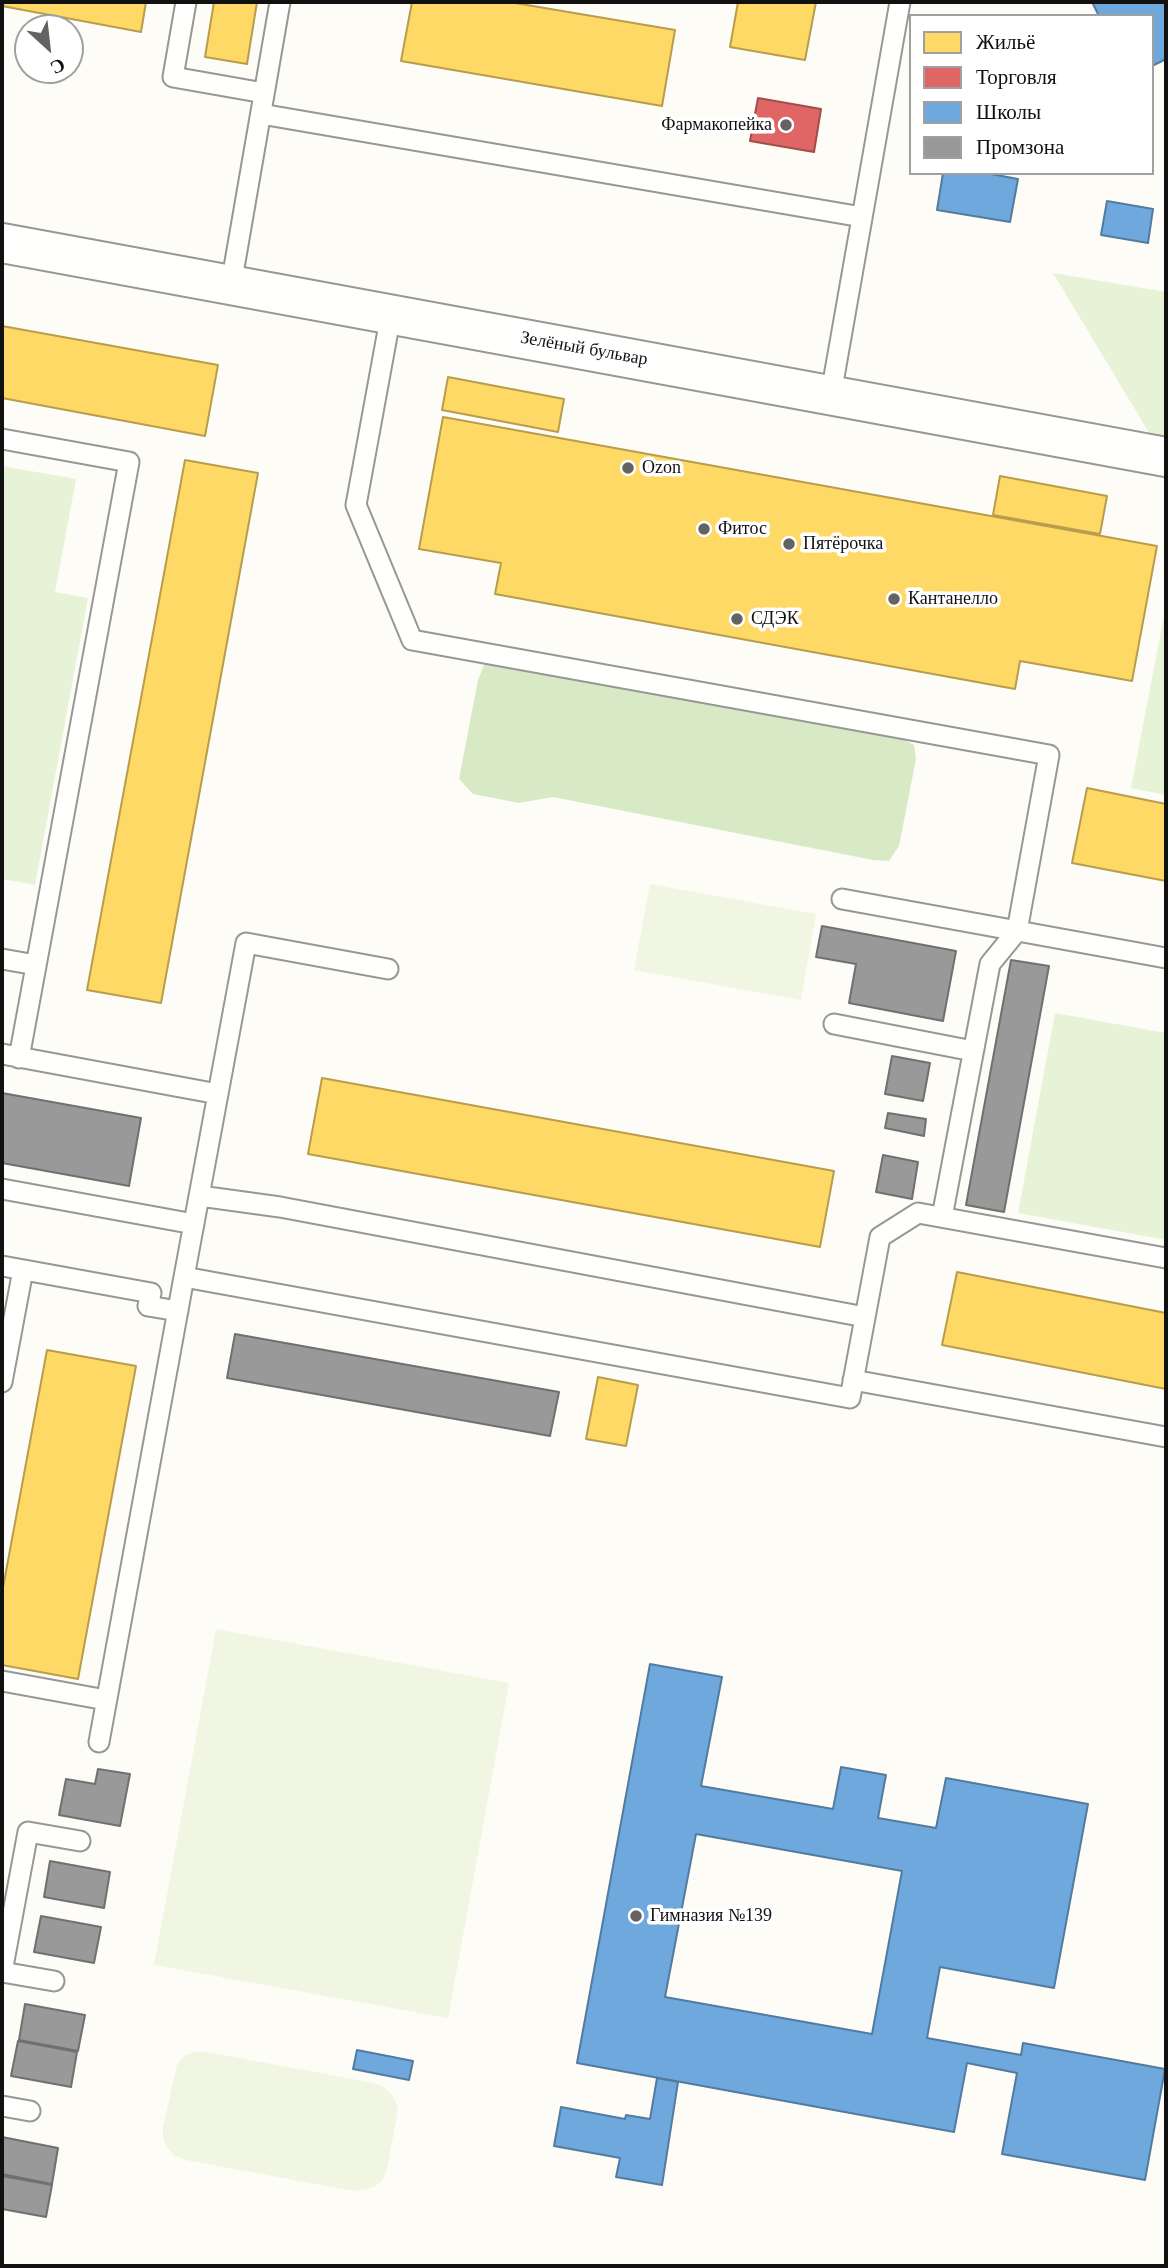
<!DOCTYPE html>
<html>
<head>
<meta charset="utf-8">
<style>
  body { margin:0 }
  #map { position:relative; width:1168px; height:2268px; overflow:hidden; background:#fdfcf7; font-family:"Times New Roman",serif }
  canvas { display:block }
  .frame { position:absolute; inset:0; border:4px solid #111; pointer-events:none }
  .legend { position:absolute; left:909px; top:14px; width:245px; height:161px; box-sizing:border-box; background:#fff; border:2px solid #a0a0a0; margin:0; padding:9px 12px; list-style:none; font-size:21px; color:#111 }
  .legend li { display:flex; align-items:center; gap:14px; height:35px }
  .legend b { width:35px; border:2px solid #a0a0a0 }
  .north { position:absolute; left:14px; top:14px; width:70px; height:70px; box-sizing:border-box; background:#fff; border:2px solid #a0a0a0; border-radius:50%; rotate:153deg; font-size:19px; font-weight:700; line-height:28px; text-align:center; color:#111 }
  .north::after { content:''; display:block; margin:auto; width:24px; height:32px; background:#646362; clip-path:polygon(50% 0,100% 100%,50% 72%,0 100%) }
</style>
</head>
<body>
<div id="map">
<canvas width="1168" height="2268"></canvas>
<div class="frame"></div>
<ul class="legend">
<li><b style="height:19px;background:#ffd966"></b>Жильё</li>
<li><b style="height:19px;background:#e06666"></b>Торговля</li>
<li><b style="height:19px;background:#6fa8dc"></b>Школы</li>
<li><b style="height:19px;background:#999"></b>Промзона</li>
</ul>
<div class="north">С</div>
</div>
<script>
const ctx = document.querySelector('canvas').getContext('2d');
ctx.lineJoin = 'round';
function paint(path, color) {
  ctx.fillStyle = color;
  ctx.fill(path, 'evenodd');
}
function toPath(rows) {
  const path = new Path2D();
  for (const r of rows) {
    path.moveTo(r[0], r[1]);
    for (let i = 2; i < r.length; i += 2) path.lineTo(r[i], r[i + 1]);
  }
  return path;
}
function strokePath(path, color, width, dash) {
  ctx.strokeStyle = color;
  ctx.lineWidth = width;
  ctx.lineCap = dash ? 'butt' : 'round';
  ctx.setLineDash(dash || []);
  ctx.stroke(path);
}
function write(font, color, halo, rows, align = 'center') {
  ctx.font = font + ' "Times New Roman",serif';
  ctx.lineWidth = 7;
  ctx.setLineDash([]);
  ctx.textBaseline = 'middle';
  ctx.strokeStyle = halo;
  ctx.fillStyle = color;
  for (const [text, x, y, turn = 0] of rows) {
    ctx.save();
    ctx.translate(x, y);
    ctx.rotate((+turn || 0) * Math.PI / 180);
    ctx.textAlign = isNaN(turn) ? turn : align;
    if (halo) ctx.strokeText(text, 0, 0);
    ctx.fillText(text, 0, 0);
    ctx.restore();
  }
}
paint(toPath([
  [1053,273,1166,292,1166,461],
  [2,466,76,479,55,592,88,598,35,885,2,879],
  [1166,605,1166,795,1131,788],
  [1055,1013,1166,1033,1166,1240,1018,1213]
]), '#e7f3d7');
paint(toPath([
  [499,659,902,739,914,745,916,759,899,846,889,861,873,860,553,797,519,803,473,794,459,779,478,680,484,665]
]), '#d8eac5');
paint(toPath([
  [650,884,816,914,801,1000,634,970],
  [216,1629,509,1683,448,2018,154,1965],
  [195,2052,206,2052,374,2083,384,2087,392,2095,397,2105,397,2116,387,2168,383,2179,375,2187,354,2191,186,2160,175,2156,167,2148,163,2138,163,2127,177,2065,184,2056]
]), '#f0f6e1');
const homes = toPath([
  [2,2,146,2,141,32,2,6,2,2],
  [214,2,257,2,247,64,205,57,214,2],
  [412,2,509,2,675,30,662,106,401,61,412,2],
  [738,2,816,2,805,60,730,47,738,2],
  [2,326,218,365,205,436,2,398,2,326],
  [448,377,564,399,558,432,442,410,448,377],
  [443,417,1157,546,1132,681,1020,661,1015,689,495,594,501,563,419,549,443,417],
  [185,460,258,473,161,1003,87,990,185,460],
  [1000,476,1107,496,1100,534,993,515,1000,476],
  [1087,788,1166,804,1166,881,1072,863,1087,788],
  [322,1078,834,1171,820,1247,308,1154,322,1078],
  [957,1272,1166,1313,1166,1389,942,1345,957,1272],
  [47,1350,136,1366,78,1679,2,1665,2,1593,47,1350],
  [598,1377,638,1385,626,1446,586,1439,598,1377]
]);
paint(homes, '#ffd966');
strokePath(homes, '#b89d4c', 2);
const shops = toPath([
  [758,98,821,109,814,152,750,141,758,98]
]);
paint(shops, '#e06666');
strokePath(shops, '#a24c4c', 2);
const schools = toPath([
  [1092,2,1166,2,1166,59,1152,66,1152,16,1099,16,1092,2],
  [943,173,986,173,1018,179,1010,222,937,210,943,173],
  [1107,201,1153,209,1148,243,1101,235,1107,201],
  [650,1664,722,1677,701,1786,833,1809,841,1767,886,1775,878,1818,936,1828,946,1778,1088,1804,1054,1988,940,1967,927,2038,1021,2055,1023,2043,1165,2069,1145,2180,1002,2154,1017,2073,967,2063,954,2132,577,2063,650,1664],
  [696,1834,902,1871,872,2034,665,1997,696,1834],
  [357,2050,413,2061,409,2080,353,2069,357,2050],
  [657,2078,678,2082,662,2185,616,2177,620,2158,554,2146,561,2107,625,2119,626,2115,650,2119,657,2078]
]);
paint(schools, '#6fa8dc');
strokePath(schools, '#537b9f', 2);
const industry = toPath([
  [822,926,956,951,943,1021,849,1003,856,964,816,957,822,926],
  [1011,960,1049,966,1004,1212,966,1205,1011,960],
  [892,1056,930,1063,923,1101,885,1094,892,1056],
  [2,1093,141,1118,129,1186,2,1163,2,1093],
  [888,1113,926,1119,924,1136,885,1128,888,1113],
  [883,1155,918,1162,912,1199,876,1192,883,1155],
  [235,1334,559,1392,550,1436,227,1378,235,1334],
  [98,1769,130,1774,120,1826,59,1815,66,1779,95,1784,98,1769],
  [50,1861,110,1872,104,1908,44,1897,50,1861],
  [41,1916,101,1927,94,1963,34,1952,41,1916],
  [25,2004,85,2015,78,2051,19,2040,25,2004],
  [18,2041,77,2052,71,2087,11,2076,18,2041],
  [2,2137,58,2148,52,2184,2,2174,2,2137],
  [2,2176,52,2185,46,2217,2,2209,2,2176]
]);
paint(industry, '#999');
strokePath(industry, '#707070', 2);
const service = toPath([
  [186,2,173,77,264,93],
  [261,114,862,217],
  [231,285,280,2],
  [391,314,356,505,412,640,1049,755,1017,931,990,964,942,1217],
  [831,394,900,2],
  [2,439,129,462,19,1058],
  [842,899,1166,958],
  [2,959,36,965],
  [388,969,246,943,184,1277,850,1398,880,1237,918,1213,1166,1258],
  [834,1024,973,1051],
  [2,1054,218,1094],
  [2,1189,194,1224],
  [200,1196,280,1207,865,1317],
  [2,1266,151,1293,148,1306,178,1311],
  [853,1380,1166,1437],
  [2,1382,23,1270],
  [2,1681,106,1700],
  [99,1742,184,1277],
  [54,1981,2,1972,28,1832,80,1841],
  [2,2106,30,2111]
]);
const minor = toPath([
  [2,243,1166,457]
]);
strokePath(service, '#979795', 23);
strokePath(minor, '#979795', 42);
strokePath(service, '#fffffe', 19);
strokePath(minor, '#fffffe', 38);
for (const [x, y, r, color] of [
  [786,125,7,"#646362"],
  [628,468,7,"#646362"],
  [704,529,7,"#646362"],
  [789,544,7,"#646362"],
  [894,599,7,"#646362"],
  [737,619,7,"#646362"],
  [636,1916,7,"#646362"]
]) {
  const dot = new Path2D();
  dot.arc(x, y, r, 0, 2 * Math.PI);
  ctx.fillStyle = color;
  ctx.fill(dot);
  strokePath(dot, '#fff', 2.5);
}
write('18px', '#111', '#fff', [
  ["Фармакопейка",772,125,"right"],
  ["Ozon",642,468],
  ["Фитос",718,529],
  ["Пятёрочка",803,544],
  ["Кантанелло",908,599],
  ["СДЭК",751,619],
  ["Гимназия №139",650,1916]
], 'left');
write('18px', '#111', '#fff', [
  ["Зелёный бульвар",584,349,10]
]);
</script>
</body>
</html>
